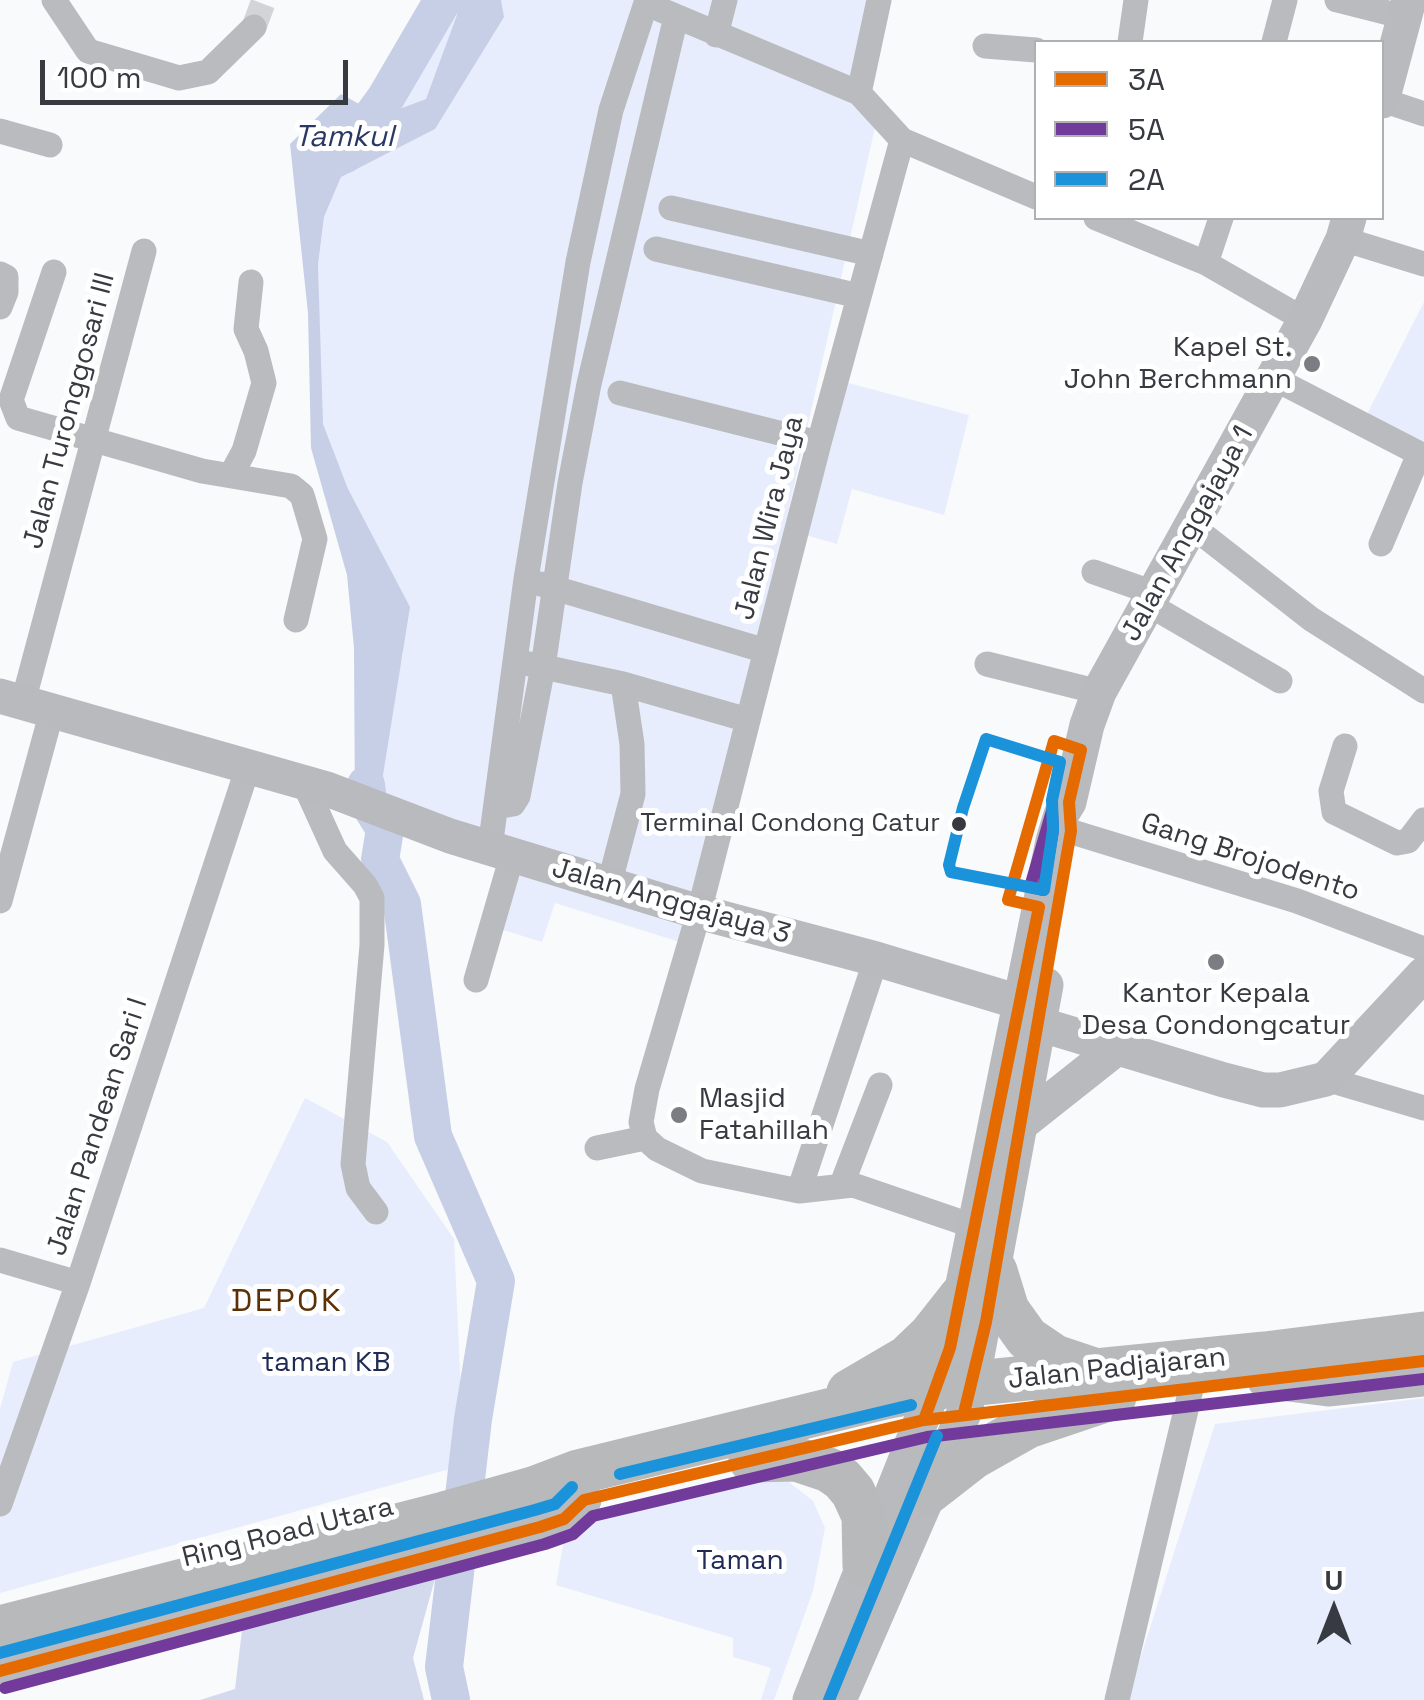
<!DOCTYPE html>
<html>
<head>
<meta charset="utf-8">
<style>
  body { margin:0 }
  #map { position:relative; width:1424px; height:1700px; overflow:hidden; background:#f9fafc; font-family:"Space Grotesk",sans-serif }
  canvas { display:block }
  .legend { position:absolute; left:1034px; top:40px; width:350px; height:180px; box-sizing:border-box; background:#fff; border:2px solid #afb0b3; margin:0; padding:12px 18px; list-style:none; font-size:30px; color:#383a41 }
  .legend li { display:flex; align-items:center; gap:20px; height:50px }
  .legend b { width:50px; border:2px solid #afb0b3 }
  .north { position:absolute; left:1284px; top:1560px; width:100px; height:100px; -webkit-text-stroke:8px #fff; paint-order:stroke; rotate:0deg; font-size:28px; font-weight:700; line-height:40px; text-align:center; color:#383a41 }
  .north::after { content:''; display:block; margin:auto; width:35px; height:45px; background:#383a41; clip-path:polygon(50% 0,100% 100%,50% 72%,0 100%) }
  .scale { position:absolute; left:40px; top:60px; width:308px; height:45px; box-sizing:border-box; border:5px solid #383a41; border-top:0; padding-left:12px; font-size:30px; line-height:35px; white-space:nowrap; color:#383a41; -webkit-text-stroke:8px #fff; paint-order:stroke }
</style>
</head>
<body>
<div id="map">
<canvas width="1424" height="1700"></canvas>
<ul class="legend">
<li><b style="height:12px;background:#e56a00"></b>3A</li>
<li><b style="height:12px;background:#723a9b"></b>5A</li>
<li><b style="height:12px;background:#1a93db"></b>2A</li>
</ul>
<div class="north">U</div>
<div class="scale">100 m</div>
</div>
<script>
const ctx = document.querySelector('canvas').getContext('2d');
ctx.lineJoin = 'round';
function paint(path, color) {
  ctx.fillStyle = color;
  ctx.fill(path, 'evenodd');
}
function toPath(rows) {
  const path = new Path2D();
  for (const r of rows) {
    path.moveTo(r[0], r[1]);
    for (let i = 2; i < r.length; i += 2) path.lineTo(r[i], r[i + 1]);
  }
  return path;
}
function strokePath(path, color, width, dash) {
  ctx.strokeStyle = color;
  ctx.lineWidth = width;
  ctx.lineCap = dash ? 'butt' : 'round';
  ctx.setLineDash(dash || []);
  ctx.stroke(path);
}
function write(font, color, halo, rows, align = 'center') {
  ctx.font = font + ' "Space Grotesk",sans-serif';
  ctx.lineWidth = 10;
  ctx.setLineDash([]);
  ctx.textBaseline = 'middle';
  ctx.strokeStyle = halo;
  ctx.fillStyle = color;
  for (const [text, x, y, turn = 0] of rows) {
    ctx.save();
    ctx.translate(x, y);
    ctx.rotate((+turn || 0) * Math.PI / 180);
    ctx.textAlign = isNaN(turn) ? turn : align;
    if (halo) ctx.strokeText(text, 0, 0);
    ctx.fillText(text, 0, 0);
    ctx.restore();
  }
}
paint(toPath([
  [443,0,877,0,857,92,879,110,769,597,690,902,486,844,368,802,403,654,320,425,318,265,324,217,341,177],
  [1424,302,1424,456,1362,424],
  [837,380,969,415,944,515,852,489,837,544,798,533],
  [503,860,691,915,683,943,555,903,542,942,484,924],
  [305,1098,387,1142,454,1239,463,1436,457,1467,0,1593,0,1409,13,1362,204,1308],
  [1424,1398,1424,1700,1127,1700,1215,1424],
  [758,1480,789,1482,813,1501,825,1528,813,1591,774,1700,761,1700,771,1668,733,1657,733,1638,556,1585,565,1533,615,1510]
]), '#e7edfc');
paint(toPath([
  [436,1575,413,1658,424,1700,200,1700,235,1689,244,1613]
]), '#d3daed');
paint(toPath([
  [459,0,501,0,504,17,435,129,341,177,324,217,318,265,323,424,348,489,410,607,374,831,355,817,354,648,347,575,311,448,308,313,290,144,341,94,381,116,426,99,457,15]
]), '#c7cfe7');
strokePath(toPath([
  [345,154,385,99,443,0],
  [366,785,368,802,385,829,380,860,402,904,433,1136,496,1281,473,1419,444,1667,451,1700]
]), '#c7cfe7', 38);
strokePath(toPath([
  [254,27,264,0]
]), '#d2d4d7', 25, [25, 12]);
strokePath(toPath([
  [54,0,88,51,179,78,208,72,254,27],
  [1337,0,1404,17],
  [661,10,859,93,902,140,1036,197],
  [716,35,725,0],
  [1130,42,1136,0],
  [1274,42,1285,0],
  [985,46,1036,50],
  [859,93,879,0],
  [1382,100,1424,114],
  [0,131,50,145],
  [671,208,871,254],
  [1096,218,1206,263,1305,320],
  [1343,239,1424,264],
  [656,249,859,296],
  [1206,263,1221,218],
  [54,272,11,400,18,418,202,471,291,486,302,495,315,539,296,620],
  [0,274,6,277,6,292,0,307],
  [1273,378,1424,456],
  [620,393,819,443],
  [231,475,244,451,264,383,256,351,246,329,251,282],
  [1192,526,1311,619,1424,691],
  [1381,544,1419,454],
  [1094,572,1154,593],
  [541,584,766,651],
  [1148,604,1280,681],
  [530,664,623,684,748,720],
  [987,664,1099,692],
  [23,702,144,251],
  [1345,746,1331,791,1334,812,1397,843,1408,841,1424,820],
  [304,783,335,851,365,885,372,898,372,945,353,1164,358,1188,376,1212],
  [496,807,513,804,518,796,543,667,570,483,589,384,676,17],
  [1056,827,1297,901,1424,949],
  [490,848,526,579,578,262,611,110,646,3],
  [609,885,633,794,632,744,623,684],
  [0,901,52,711],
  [476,980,512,856],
  [1326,1079,1424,1108],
  [645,1138,641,1122,647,1089,699,912,819,443,902,140],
  [645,1138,657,1149,702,1171,799,1191,853,1185,973,1226],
  [597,1148,645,1138],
  [842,1184,880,1085],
  [799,1191,876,959],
  [0,1260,78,1283],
  [0,1504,78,1283,248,767],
  [1117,1700,1191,1389]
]), '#babbbe', 25);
strokePath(toPath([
  [1382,101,1409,0],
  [0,696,327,789,450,836,699,912,876,959,1019,1002],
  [1039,1024,1224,1080,1263,1090,1280,1090,1326,1079,1424,974],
  [1022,1123,1118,1047],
  [1265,1381,1328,1389,1424,1379],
  [0,1671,540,1527,564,1519,584,1500],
  [810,1700,950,1348,1053,841,1061,815,1069,802,1087,725,1099,692,1305,320,1343,239,1349,218],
  [839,1700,964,1413,972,1383,1046,985]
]), '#b9babd', 35);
strokePath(toPath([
  [995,1271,1007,1310,1027,1338,1055,1357,1091,1369],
  [849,1392,907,1358,931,1335,961,1297],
  [751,1460,796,1459,829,1470,842,1479,853,1492,864,1516,865,1566],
  [928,1492,973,1457,1028,1426,1114,1397],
  [0,1628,444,1514,533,1489,578,1472,885,1397,937,1387,1265,1354,1424,1334]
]), '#b8b9bb', 45);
strokePath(toPath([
  [924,1420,950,1348,1039,907,1008,900,1054,741,1081,750,1069,802,1071,831,986,1322,964,1413],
  [0,1671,540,1527,564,1519,584,1500,924,1420,1424,1361]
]), '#e56a00', 12);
strokePath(toPath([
  [1052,811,1053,830,1043,890,1030,887,1052,811],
  [5,1688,545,1544,573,1534,593,1516,927,1437,1424,1379]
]), '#723a9b', 12);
strokePath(toPath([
  [986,739,1060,762,1052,800,1053,830,1044,890,951,872,949,865,963,808,986,739],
  [620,1474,911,1405],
  [0,1653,535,1510,555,1504,572,1487],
  [829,1700,937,1436]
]), '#1a93db', 12);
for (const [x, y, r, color] of [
  [1312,364,10,"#7c7d82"],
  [959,824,9,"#383a41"],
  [1216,962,10,"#7c7d82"],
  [679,1115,10,"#7c7d82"]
]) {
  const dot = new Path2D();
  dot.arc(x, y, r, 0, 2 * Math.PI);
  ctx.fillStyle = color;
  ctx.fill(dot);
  strokePath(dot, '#fff', 4);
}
write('26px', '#383a41', '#fff', [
  ["Terminal Condong Catur",940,824]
], 'right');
write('28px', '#383a41', '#fff', [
  ["Kapel St.",1292,348],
  ["John Berchmann",1292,380],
  ["Kantor Kepala",1216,994,"center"],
  ["Desa Condongcatur",1216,1026,"center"],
  ["Masjid",699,1099,"left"],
  ["Fatahillah",699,1131,"left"]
], 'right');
write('28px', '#383a41', '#fff', [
  ["Jalan Turonggosari III",70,411,-75],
  ["Jalan Wira Jaya",770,518,-76],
  ["Jalan Anggajaya 1",1188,534,-61],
  ["Gang Brojodento",1250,858,18],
  ["Jalan Anggajaya 3",671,902,16],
  ["Jalan Pandean Sari I",98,1127,-72],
  ["Jalan Padjajaran",1117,1369,-6],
  ["Ring Road Utara",288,1533,-14]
]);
write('28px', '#1f2a55', '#fff', [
  ["taman KB",326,1363],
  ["Taman",740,1561]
]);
write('italic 30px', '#2b3864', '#fff', [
  ["Tamkul",344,138]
]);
ctx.letterSpacing = '2.5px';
write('32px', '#5b3106', '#fff', [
  ["DEPOK",287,1302]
]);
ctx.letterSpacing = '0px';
</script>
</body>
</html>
